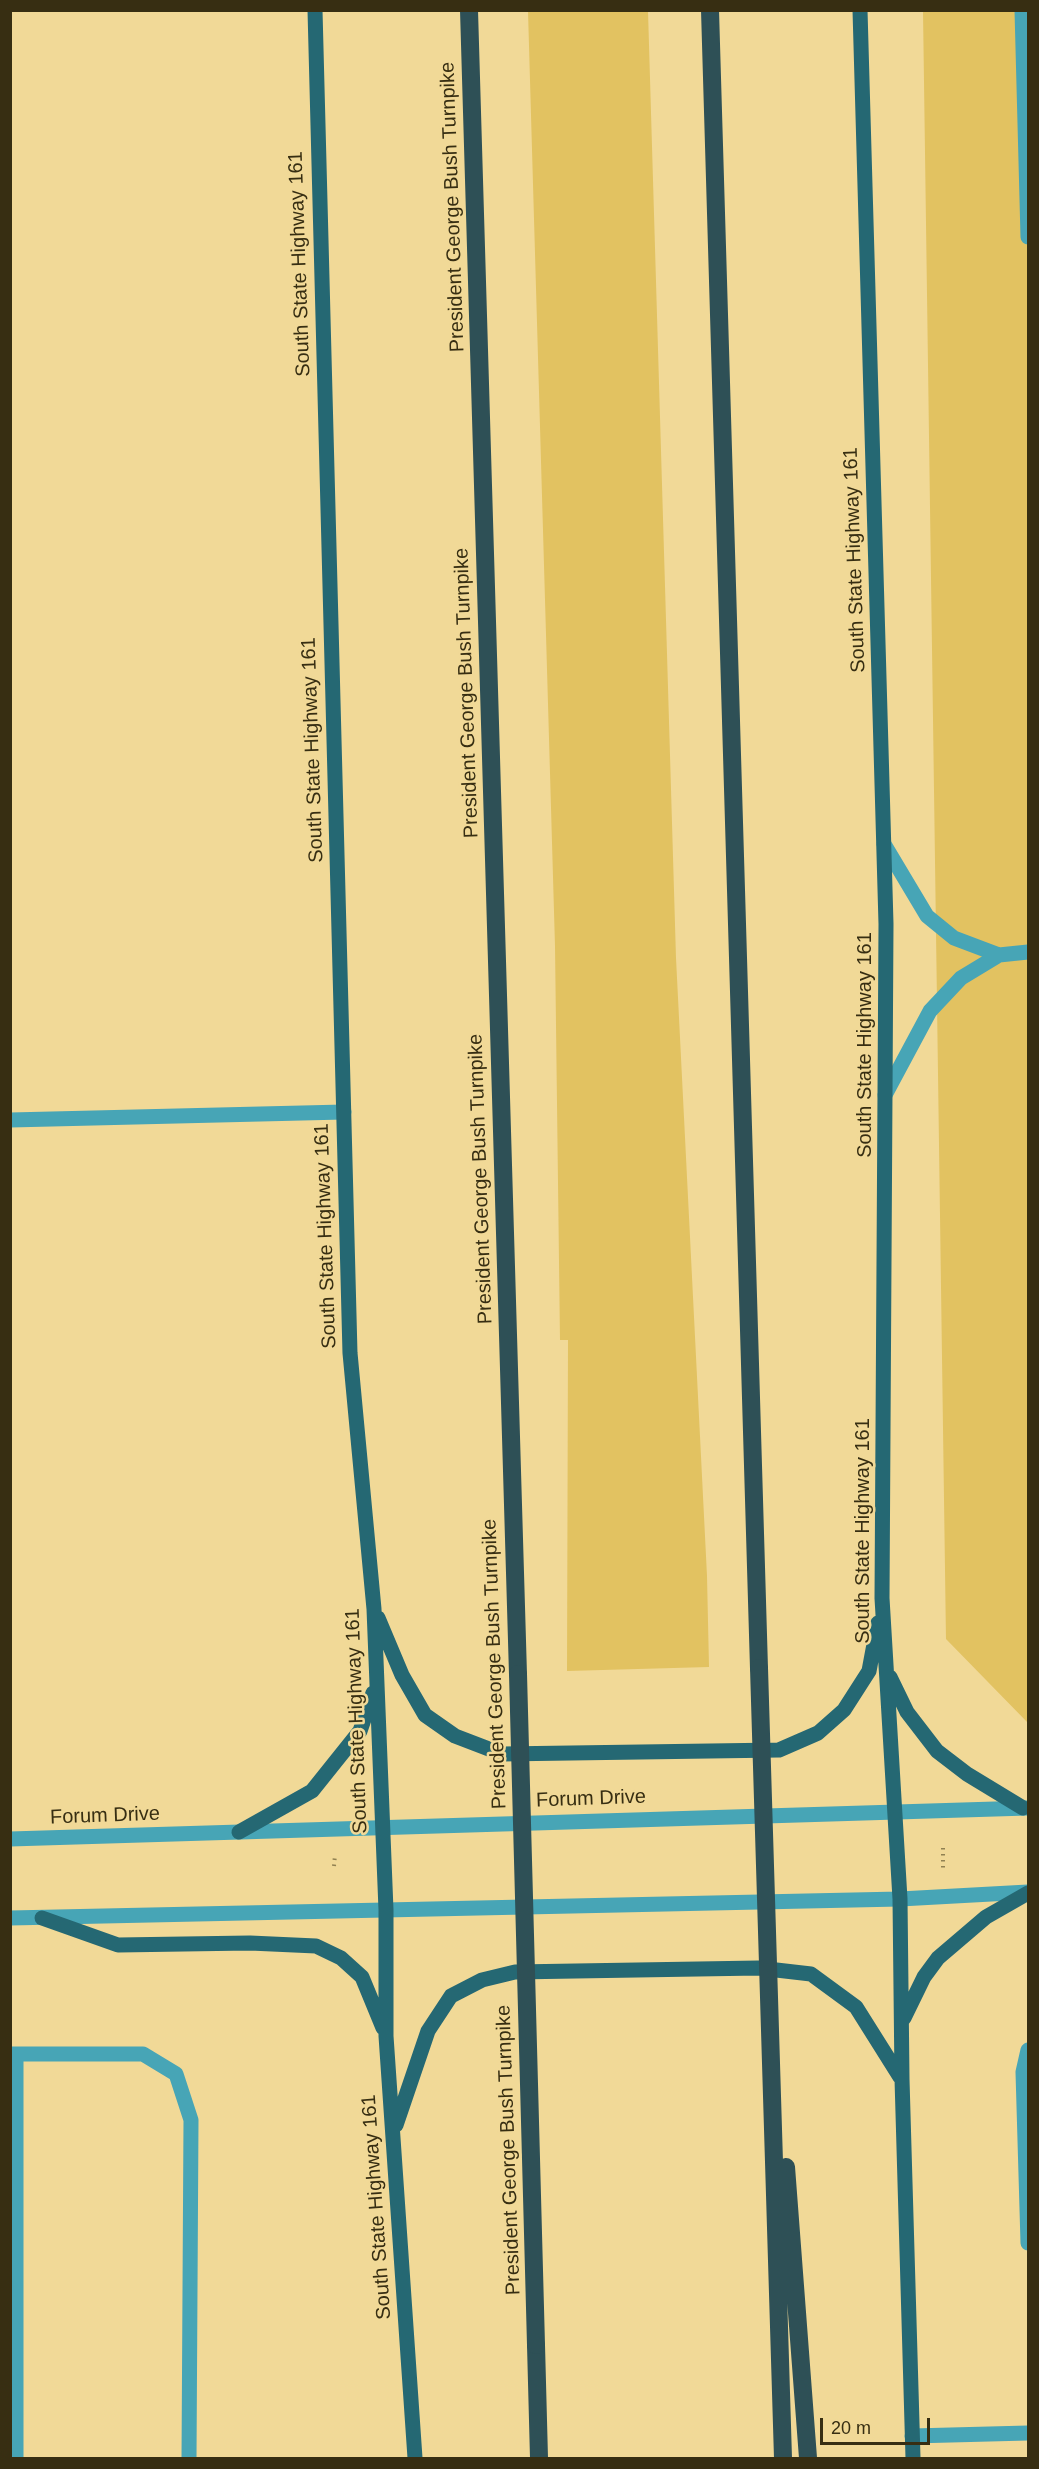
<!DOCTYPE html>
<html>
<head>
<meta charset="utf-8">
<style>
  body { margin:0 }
  #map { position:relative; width:1039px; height:2469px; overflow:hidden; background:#f1d997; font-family:Helvetica,sans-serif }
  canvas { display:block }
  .frame { position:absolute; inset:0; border:12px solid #372e12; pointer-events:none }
  .scale { position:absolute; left:820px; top:2418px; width:110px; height:27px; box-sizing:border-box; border:3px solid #372e12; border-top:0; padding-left:8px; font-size:18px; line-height:21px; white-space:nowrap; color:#372e12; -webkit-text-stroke:4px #f1d997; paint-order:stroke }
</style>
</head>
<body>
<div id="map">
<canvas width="1039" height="2469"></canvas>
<div class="frame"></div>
<div class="scale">20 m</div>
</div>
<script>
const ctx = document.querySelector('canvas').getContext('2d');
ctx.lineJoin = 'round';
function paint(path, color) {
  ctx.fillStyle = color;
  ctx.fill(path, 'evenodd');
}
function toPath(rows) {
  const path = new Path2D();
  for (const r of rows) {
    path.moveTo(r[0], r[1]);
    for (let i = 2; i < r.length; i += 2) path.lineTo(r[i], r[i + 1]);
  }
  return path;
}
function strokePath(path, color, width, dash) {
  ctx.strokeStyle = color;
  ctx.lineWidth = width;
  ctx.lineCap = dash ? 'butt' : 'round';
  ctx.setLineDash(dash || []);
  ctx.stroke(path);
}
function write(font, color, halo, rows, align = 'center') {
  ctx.font = font + ' Helvetica,sans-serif';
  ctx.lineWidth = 5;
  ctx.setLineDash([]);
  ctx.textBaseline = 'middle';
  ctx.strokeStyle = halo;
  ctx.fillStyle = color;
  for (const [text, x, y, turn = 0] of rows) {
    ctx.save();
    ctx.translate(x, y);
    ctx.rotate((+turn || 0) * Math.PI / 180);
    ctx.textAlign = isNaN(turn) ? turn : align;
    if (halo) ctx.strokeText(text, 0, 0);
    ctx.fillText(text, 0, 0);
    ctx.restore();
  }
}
paint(toPath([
  [528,11,648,11,676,958,707,1576,709,1667,567,1671,568,1340,560,1340,555,946],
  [923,11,1028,11,1028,1723,946,1639]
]), '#e2c261');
strokePath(toPath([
  [943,1848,943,1868],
  [334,1866,335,1855]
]), '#918152', 4, [1.5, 4.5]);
strokePath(toPath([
  [1022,10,1028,237],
  [884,844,927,916,954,938,999,955],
  [885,1095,930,1011,961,978,999,955,1028,952],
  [10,1120,344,1112],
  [10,1839,1028,1808],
  [10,1918,900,1899,1028,1892],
  [1028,2050,1023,2072,1028,2243],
  [10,2054,143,2054,176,2074,191,2120,189,2458],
  [912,2436,1028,2433],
  [16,2458,16,2054]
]), '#47a5b6', 15);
strokePath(toPath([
  [315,10,350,1353,374,1609,386,1910,386,2036,415,2458],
  [860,10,886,924,882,1598,900,1899,902,2079,913,2458],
  [378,1618,402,1675,425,1715,455,1736,502,1754,779,1750,818,1733,844,1710,869,1671,878,1623],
  [890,1677,907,1712,937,1751,967,1774,1023,1808],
  [239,1832,312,1791,360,1731,373,1693],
  [42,1918,118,1945,250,1943,316,1946,341,1958,362,1977,383,2028],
  [904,2018,924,1977,938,1958,986,1917,1028,1893],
  [396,2125,428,2031,451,1996,482,1980,515,1972,759,1968,811,1974,856,2007,900,2077]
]), '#256873', 15);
strokePath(toPath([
  [469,10,518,1674],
  [710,10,759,1668],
  [536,2345,539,2458]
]), '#2e5056', 18);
strokePath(toPath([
  [759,1668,783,2458],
  [518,1674,536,2345],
  [786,2167,808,2458]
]), '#2e5056', 18);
write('20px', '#372e12', '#f1d997', [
  ["President George Bush Turnpike",453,207,-92],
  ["South State Highway 161",300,264,-92],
  ["South State Highway 161",855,560,-92],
  ["President George Bush Turnpike",467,693,-92],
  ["South State Highway 161",313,750,-92],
  ["South State Highway 161",865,1045,-90],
  ["President George Bush Turnpike",481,1179,-92],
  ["South State Highway 161",326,1236,-92],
  ["South State Highway 161",863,1531,-90],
  ["President George Bush Turnpike",495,1664,-92],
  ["South State Highway 161",357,1721,-92],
  ["Forum Drive",591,1799,-2],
  ["Forum Drive",105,1816,-2],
  ["President George Bush Turnpike",509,2150,-92],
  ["South State Highway 161",377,2207,-94]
]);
</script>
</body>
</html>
